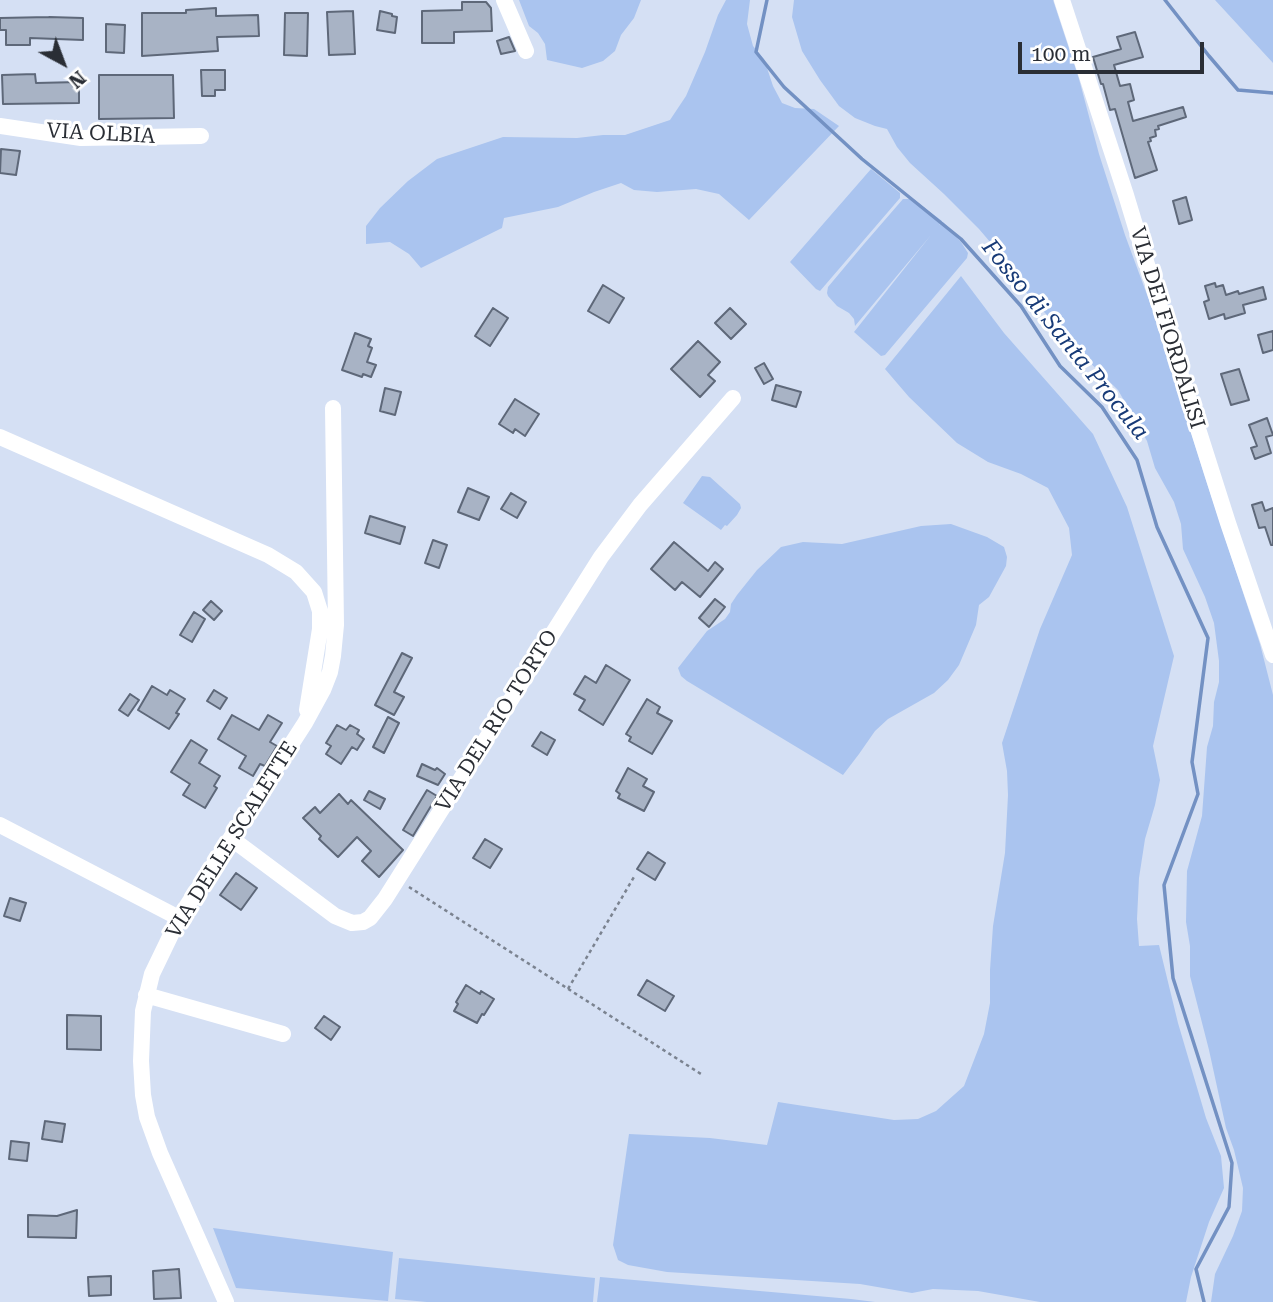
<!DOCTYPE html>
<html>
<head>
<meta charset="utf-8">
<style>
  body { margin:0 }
  #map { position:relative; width:1273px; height:1302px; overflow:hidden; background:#d5e0f4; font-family:"Roboto Serif",serif }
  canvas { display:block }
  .north { position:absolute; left:28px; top:28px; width:70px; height:70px; -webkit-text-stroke:5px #fff; paint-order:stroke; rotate:139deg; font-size:19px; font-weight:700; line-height:28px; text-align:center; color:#2a2e35 }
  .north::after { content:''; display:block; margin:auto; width:24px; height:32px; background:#2a2e35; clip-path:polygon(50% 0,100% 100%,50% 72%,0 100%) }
  .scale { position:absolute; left:1018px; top:42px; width:186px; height:32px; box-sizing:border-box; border:4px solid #2a2e35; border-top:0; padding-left:9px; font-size:21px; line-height:24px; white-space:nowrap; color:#2a2e35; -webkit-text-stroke:5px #fff; paint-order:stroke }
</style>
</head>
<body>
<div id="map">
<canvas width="1273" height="1302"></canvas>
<div class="north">N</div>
<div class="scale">100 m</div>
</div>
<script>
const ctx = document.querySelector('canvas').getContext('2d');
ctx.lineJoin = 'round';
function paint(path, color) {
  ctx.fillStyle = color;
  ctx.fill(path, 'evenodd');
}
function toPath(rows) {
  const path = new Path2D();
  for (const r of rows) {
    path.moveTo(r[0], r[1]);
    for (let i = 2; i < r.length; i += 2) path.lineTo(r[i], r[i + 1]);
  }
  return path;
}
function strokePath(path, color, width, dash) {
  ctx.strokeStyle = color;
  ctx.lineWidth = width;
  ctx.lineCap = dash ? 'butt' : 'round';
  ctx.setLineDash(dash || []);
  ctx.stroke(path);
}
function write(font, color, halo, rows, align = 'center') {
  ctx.font = font + ' "Roboto Serif",serif';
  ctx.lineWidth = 6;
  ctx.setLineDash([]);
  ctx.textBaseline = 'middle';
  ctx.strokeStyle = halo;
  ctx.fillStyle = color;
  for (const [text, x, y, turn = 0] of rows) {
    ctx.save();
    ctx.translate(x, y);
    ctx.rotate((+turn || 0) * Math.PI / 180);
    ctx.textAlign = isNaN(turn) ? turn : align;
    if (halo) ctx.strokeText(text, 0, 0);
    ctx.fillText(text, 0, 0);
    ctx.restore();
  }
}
paint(toPath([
  [519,0,641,0,634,18,621,35,615,51,603,61,582,68,547,60,545,44,538,33,529,26],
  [726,0,750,0,747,24,753,46,764,59,773,86,782,103,795,108,814,109,839,126,749,220,719,194,696,189,657,192,634,190,621,183,594,192,558,207,504,218,502,228,421,268,409,254,390,242,366,244,366,226,380,208,408,181,437,159,503,137,577,138,603,135,625,135,670,120,686,96,705,52,718,15],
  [794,0,1053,0,1079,79,1099,154,1125,235,1153,311,1175,381,1203,471,1260,644,1273,695,1273,1302,1211,1302,1215,1274,1233,1236,1242,1211,1243,1188,1234,1150,1226,1128,1209,1050,1190,976,1190,946,1186,922,1187,871,1202,816,1207,747,1213,726,1214,702,1219,682,1219,661,1214,623,1205,597,1183,549,1181,524,1174,502,1155,468,1147,441,1118,390,1077,350,1063,331,1037,305,1018,283,1002,256,979,229,944,194,910,163,897,147,887,129,875,126,855,118,839,106,820,80,802,51,792,17],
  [1215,0,1273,0,1273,63],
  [871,169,900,193,900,198,820,291,816,289,790,262],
  [903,199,913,199,942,221,939,225,943,222,961,242,968,253,967,258,885,355,881,356,854,332,931,235,855,326,854,319,849,313,837,306,828,296,827,293,828,287,864,244],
  [961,276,1004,333,1093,434,1127,507,1174,656,1153,746,1160,780,1155,805,1145,839,1139,878,1137,919,1139,946,1159,945,1178,1023,1206,1118,1221,1156,1224,1188,1209,1222,1191,1277,1186,1302,1040,1302,978,1291,933,1289,912,1293,860,1284,667,1272,628,1265,618,1260,613,1245,629,1134,710,1138,767,1145,778,1102,894,1120,918,1119,936,1111,964,1086,984,1034,990,1003,990,970,993,926,1005,853,1008,795,1007,771,1002,743,1040,629,1072,555,1069,528,1048,488,1021,474,988,462,957,443,909,397,885,369],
  [702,476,710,477,740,504,741,508,737,515,727,526,725,525,721,530,683,503],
  [951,524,987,537,1004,547,1007,557,1006,566,989,597,979,605,976,625,959,665,948,680,934,693,888,719,875,731,859,754,843,775,687,681,681,676,678,668,707,631,725,619,730,612,731,604,737,595,757,570,781,547,803,542,842,544,921,526],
  [213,1228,393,1252,388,1301,236,1288],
  [399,1258,595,1278,593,1302,427,1302,395,1299],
  [600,1277,851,1299,875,1302,597,1302]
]), '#aac4ef');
strokePath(toPath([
  [767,0,756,52,784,87,862,159,961,239,1021,306,1060,366,1102,407,1137,460,1157,527,1208,638,1192,762,1198,794,1164,885,1173,978,1232,1163,1229,1207,1196,1269,1204,1302],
  [1165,0,1209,56,1238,90,1273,93]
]), '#7391c3', 3.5);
const building = toPath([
  [462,2,486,2,491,8,492,31,454,32,454,43,422,43,422,11,462,10,462,2],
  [216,8,216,16,258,15,259,36,217,37,218,51,142,56,142,13,186,13,186,10,216,8],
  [353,11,355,54,329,55,327,12,353,11],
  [380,11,392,14,392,16,397,17,395,33,377,30,380,11],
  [285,13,308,13,307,56,284,55,285,13],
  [49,17,83,18,83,40,30,38,30,45,6,45,6,30,0,30,0,18,49,17],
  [106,24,125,25,124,53,106,52,106,24],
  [1135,32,1143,57,1114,65,1120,86,1130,84,1134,100,1128,102,1133,121,1183,107,1186,117,1158,126,1159,129,1155,130,1156,136,1150,138,1151,141,1148,142,1157,170,1135,178,1115,109,1110,110,1103,84,1101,84,1093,57,1121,49,1117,37,1135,32],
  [509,37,515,51,501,54,497,41,509,37],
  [201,70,225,70,225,90,215,90,215,96,202,96,201,70],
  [35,74,36,83,79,82,79,103,3,104,2,75,35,74],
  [99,75,173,75,174,118,99,119,99,75],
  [1,149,20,151,16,175,0,173,1,149],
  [1186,197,1192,220,1179,224,1173,201,1186,197],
  [1215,283,1216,287,1223,285,1226,295,1238,291,1239,294,1263,287,1266,299,1243,305,1245,313,1225,319,1224,314,1209,319,1204,302,1209,300,1205,286,1215,283],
  [603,285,624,298,609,323,588,311,603,285],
  [493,308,508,318,490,346,475,336,493,308],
  [730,308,746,324,731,339,715,323,730,308],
  [1273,331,1273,350,1263,353,1258,335,1273,331],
  [355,333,371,339,368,346,372,348,367,362,376,365,371,377,363,374,362,377,342,370,355,333],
  [698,341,720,362,708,375,715,381,700,397,671,369,698,341],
  [764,363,773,379,764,384,755,368,764,363],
  [1239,369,1249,400,1231,405,1221,374,1239,369],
  [776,385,801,392,796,407,772,400,776,385],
  [385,388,401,392,395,415,380,411,385,388],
  [515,399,539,414,525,436,515,429,513,433,499,424,515,399],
  [1267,418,1273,435,1266,437,1271,453,1255,459,1251,448,1257,446,1249,425,1267,418],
  [468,488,489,497,479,520,458,512,468,488],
  [511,493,526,502,517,518,501,509,511,493],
  [1262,502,1265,511,1273,508,1273,545,1271,545,1265,527,1259,528,1252,505,1262,502],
  [370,516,405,527,400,544,365,533,370,516],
  [433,540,447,545,439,568,425,563,433,540],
  [674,542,708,571,715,562,723,569,700,597,682,582,675,590,651,569,674,542],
  [715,599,725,607,709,627,699,618,715,599],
  [211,601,222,611,214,620,203,610,211,601],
  [194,612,205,619,192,642,180,635,194,612],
  [402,653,412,658,394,692,404,697,394,715,375,705,402,653],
  [606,665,630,680,603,725,579,710,585,700,574,694,585,676,596,683,606,665],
  [152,686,167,695,170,690,185,699,176,713,179,714,169,729,138,710,152,686],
  [214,690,227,698,220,709,207,701,214,690],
  [130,694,139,700,128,716,119,710,130,694],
  [647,699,660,707,657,713,672,721,652,754,629,741,631,737,626,734,647,699],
  [232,715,259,730,268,715,282,723,270,742,277,746,265,766,260,764,253,776,239,768,246,756,218,739,232,715],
  [388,717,399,723,384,753,373,747,388,717],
  [337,725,346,730,350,725,359,730,357,734,364,739,357,750,352,747,341,764,326,754,331,746,326,743,337,725],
  [541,732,555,740,547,755,532,746,541,732],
  [191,740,207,750,199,763,220,776,214,786,217,788,205,808,183,795,190,784,171,772,191,740],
  [422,764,435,770,437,768,445,774,438,785,417,776,422,764],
  [628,768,647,779,643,786,654,792,644,811,618,798,620,794,616,791,628,768],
  [427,790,437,796,413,836,403,830,427,790],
  [369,791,385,799,380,809,364,800,369,791],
  [339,794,348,804,351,800,403,850,379,877,362,861,371,851,357,837,338,857,319,839,321,836,303,818,315,807,320,813,339,794],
  [485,839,502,849,490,868,473,858,485,839],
  [648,852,665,863,655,880,637,869,648,852],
  [236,873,257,888,241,910,220,895,236,873],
  [10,898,26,903,20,921,4,916,10,898],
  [647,980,674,996,665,1011,638,995,647,980],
  [466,985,480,994,481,991,494,999,484,1015,482,1014,477,1023,454,1011,458,1004,456,1002,466,985],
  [67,1015,101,1016,101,1050,67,1049,67,1015],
  [324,1016,340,1027,331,1040,315,1028,324,1016],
  [45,1121,65,1124,62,1142,42,1139,45,1121],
  [11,1141,29,1143,27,1161,9,1159,11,1141],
  [77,1210,76,1238,28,1237,28,1215,57,1216,77,1210],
  [179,1269,181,1298,154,1299,153,1271,179,1269],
  [111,1276,111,1295,89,1296,88,1277,111,1276]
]);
paint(building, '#a8b3c5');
strokePath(building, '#5e6879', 2);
strokePath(toPath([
  [409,887,701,1074],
  [568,989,634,877]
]), '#7b8390', 2.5, [3.5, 3.5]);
strokePath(toPath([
  [504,0,526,51],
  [1062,0,1126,195,1172,347,1228,523,1273,655],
  [0,126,81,138,201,136],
  [0,437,268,555,296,572,314,592,320,611,320,629,307,710],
  [0,825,179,918],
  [232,839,335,916,352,923,363,922,370,918,385,899,601,557,640,505,733,398],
  [146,995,283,1034],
  [226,1302,160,1153,147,1117,143,1095,141,1061,143,1011,152,974,179,918,305,723,323,690,330,672,333,656,336,625,333,408]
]), '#fff', 16);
write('21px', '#2a2e35', '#fff', [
  ["VIA OLBIA",101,134,3],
  ["VIA DEI FIORDALISI",1167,328,73],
  ["VIA DEL RIO TORTO",497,721,-58],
  ["VIA DELLE SCALETTE",232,840,-58]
]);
write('italic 23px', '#173a77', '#fff', [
  ["Fosso di Santa Procula",1065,340,51]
]);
</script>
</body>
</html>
